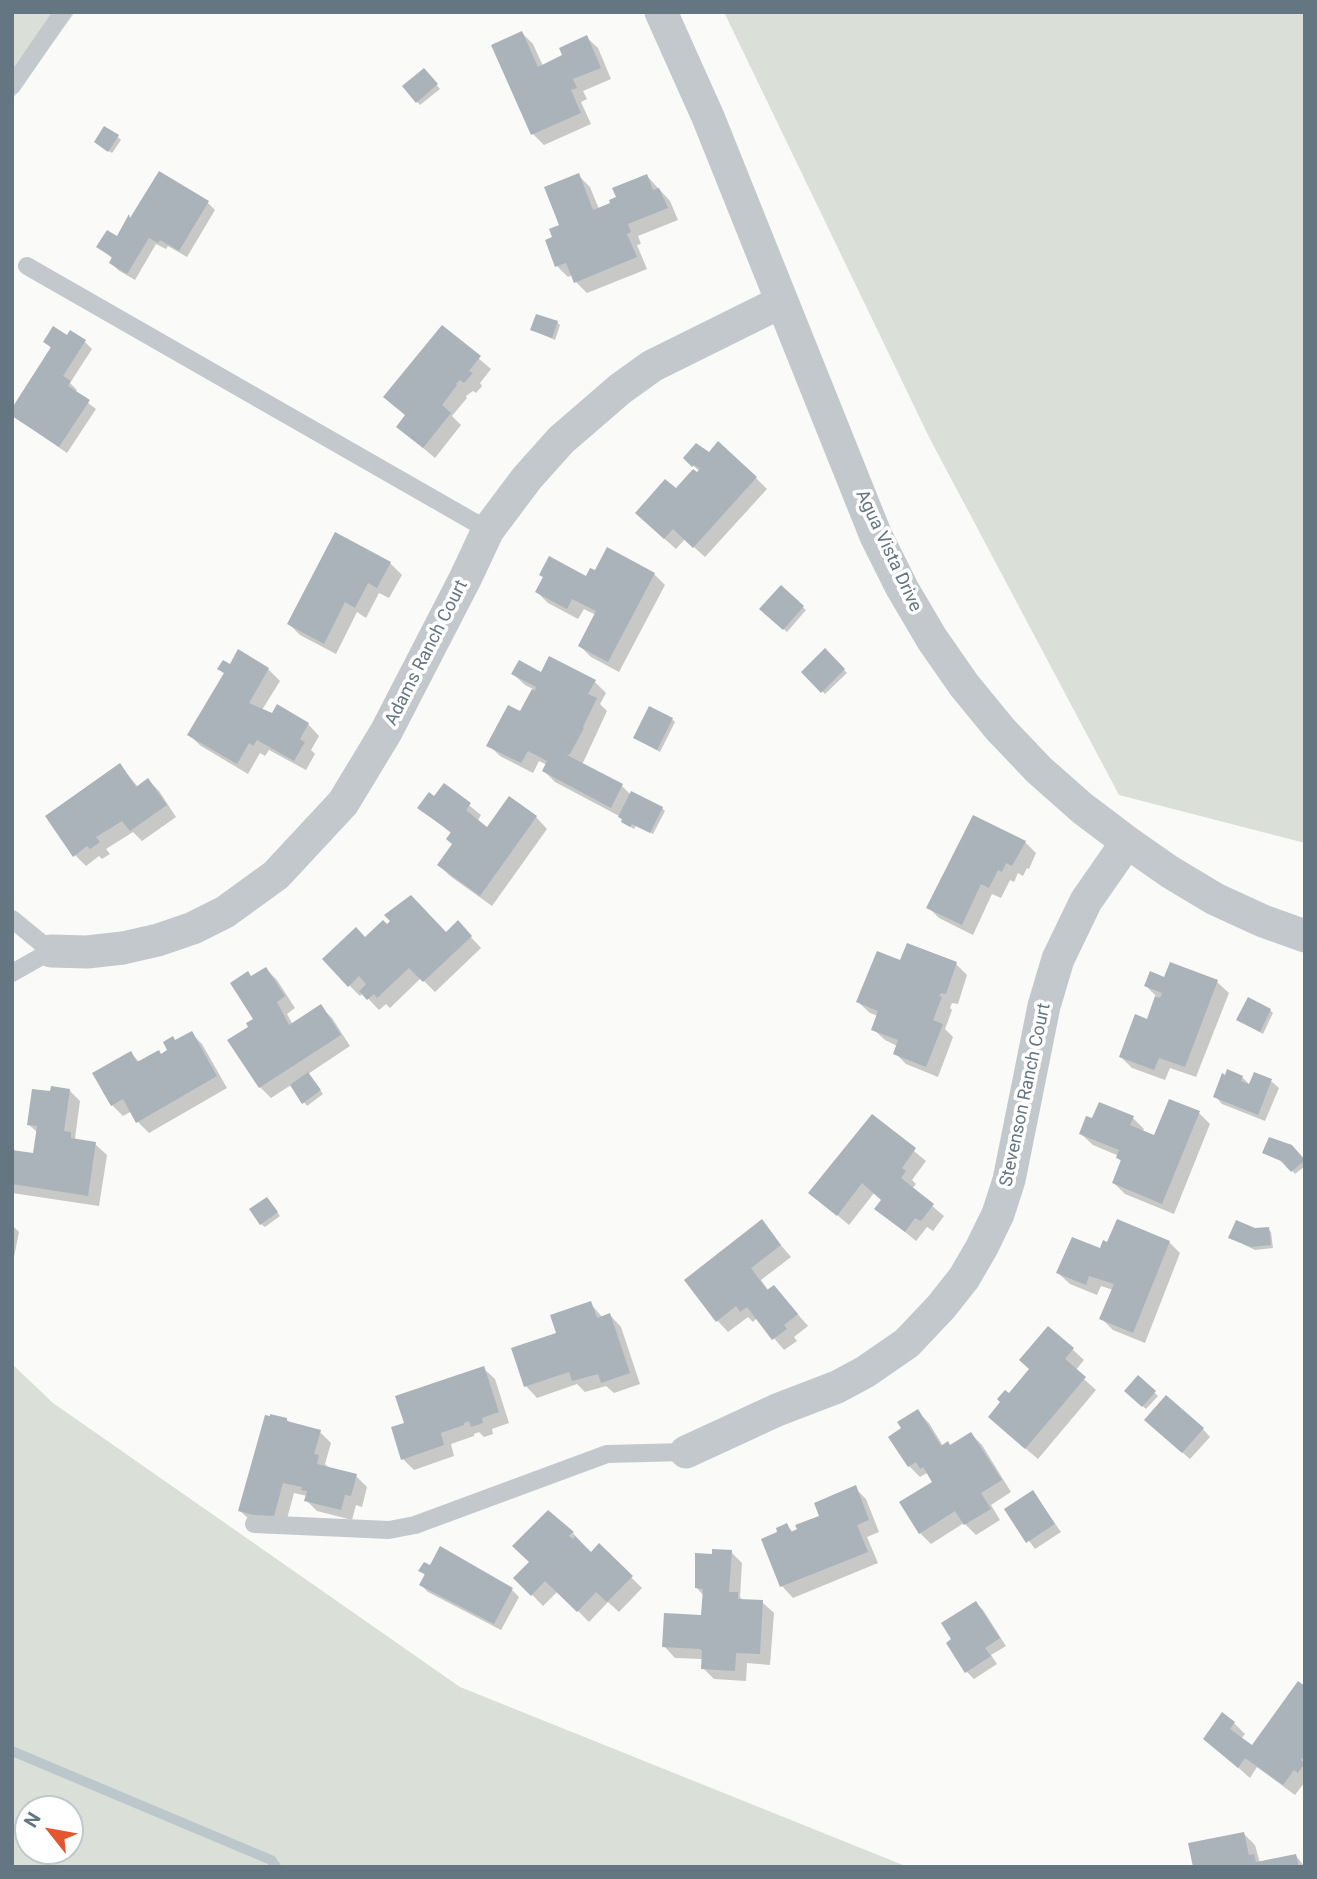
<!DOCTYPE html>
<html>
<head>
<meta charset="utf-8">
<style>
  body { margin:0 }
  #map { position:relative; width:1317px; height:1879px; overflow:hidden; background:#fafaf8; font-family:Roboto,sans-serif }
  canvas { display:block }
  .frame { position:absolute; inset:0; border:14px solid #657683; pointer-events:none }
  .north { position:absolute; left:14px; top:1795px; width:70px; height:70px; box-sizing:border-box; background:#fff; border:2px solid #c1c8cd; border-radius:50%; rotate:301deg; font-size:19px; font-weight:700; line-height:28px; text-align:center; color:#657683 }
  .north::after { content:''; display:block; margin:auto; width:24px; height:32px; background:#e4572e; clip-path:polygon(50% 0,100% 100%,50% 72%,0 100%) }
</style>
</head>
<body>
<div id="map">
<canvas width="1317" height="1879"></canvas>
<div class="frame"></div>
<div class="north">N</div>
</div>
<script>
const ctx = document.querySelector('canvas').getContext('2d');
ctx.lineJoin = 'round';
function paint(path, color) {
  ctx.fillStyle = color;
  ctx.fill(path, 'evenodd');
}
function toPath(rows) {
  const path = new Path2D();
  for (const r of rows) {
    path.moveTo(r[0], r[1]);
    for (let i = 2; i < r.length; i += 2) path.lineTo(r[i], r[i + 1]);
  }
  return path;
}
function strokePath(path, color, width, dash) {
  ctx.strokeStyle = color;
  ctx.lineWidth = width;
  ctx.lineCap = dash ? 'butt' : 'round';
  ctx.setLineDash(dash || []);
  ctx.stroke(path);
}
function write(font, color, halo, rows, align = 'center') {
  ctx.font = font + ' Roboto,sans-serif';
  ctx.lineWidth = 7;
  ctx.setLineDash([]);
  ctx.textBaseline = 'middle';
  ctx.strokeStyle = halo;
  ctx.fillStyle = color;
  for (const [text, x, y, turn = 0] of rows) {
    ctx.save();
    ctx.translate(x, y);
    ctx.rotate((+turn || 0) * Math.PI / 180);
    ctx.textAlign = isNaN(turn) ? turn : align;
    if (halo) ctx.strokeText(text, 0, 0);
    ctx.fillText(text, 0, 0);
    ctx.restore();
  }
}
paint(toPath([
  [12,12,75,12,12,100],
  [724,12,1305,12,1305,843,1119,795,930,439],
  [12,1364,53,1403,460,1687,908,1867,12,1867],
  [28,1809,70,1809,70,1851,28,1851]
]), '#dadfd7');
paint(toPath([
  [522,33,533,44,543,66,564,56,586,37,598,48,611,79,583,91,587,99,581,102,591,124,544,145,533,134],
  [423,70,440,89,420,105,404,86],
  [118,137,121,140,112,153,99,145],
  [578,175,590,187,599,209,613,203,647,176,670,201,678,220,638,236,641,244,637,245,647,269,587,293,576,282,573,275,568,277,557,266,554,238,562,226],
  [208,203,215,210,187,257,168,246,166,249,156,244,135,280,118,270,111,263,113,259,99,247,117,238,130,217,132,219],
  [557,322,560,325,555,340,532,330],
  [442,327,491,369,480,383,482,386,476,393,473,391,466,396,467,398,452,416,461,425,435,458,398,427,406,416],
  [68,338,85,342,92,349,70,383,77,390,75,393,96,409,67,453,12,415,52,349,45,342],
  [685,458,756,478,767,489,705,557,685,539,676,549,648,524,676,491,700,472],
  [336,534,390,563,402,575,389,598,379,593,366,618,357,612,336,654,300,635,289,624],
  [654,574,665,585,619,672,591,657,580,646,596,615,584,609,578,619,548,603,537,592,587,578],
  [781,588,806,610,787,632,762,609],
  [825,651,847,673,825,694,804,672],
  [238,652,268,669,280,681,262,710,308,724,319,736,311,750,315,754,306,770,269,750,265,756,260,753,248,774,201,746,189,735,225,674,220,669,230,666],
  [513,674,541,674,594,681,606,693,600,704,607,711,582,765,622,786,631,795,662,808,665,811,653,834,636,826,634,829,626,824,621,817,555,782,544,771,547,765,539,761,533,773,500,756,489,745,521,714,533,689,525,685],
  [672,719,675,722,660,752,635,738],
  [120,765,138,787,148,780,159,791,176,817,142,841,133,832,106,849,110,854,102,859,99,856,86,866,75,855],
  [444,785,481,815,477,822,487,830,510,799,536,817,547,829,492,906,450,876,439,865,453,844,452,834,420,808,435,799],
  [1025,842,1036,853,1029,869,1027,868,1023,876,1018,873,1014,882,1010,880,1001,898,992,894,973,935,939,918,928,907],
  [458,923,481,948,435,992,421,978,390,1008,386,1004,379,1010,363,993,360,996,349,985,365,939,387,926,446,934],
  [901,962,956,964,967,975,958,1004,952,1003,950,1008,952,1010,945,1029,953,1037,938,1077,906,1064,895,1053,897,1046,885,1040,873,1029,878,1016,870,1013,858,1002],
  [1171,964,1217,982,1229,993,1196,1077,1170,1068,1165,1080,1132,1068,1121,1057,1148,1021,1157,997,1146,986,1165,979],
  [266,969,277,980,295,1008,287,1014,293,1025,320,1006,332,1018,350,1046,308,1074,323,1094,307,1106,291,1085,271,1098,260,1087,250,1028,255,1019,252,977],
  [1270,1010,1273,1013,1263,1034,1238,1020],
  [191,1033,202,1044,227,1088,149,1133,138,1122,132,1111,123,1116,112,1105,131,1053,140,1063,162,1055,169,1051,176,1041],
  [1242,1077,1250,1085,1271,1081,1279,1088,1265,1121,1222,1104,1215,1096],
  [69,1090,80,1101,75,1138,78,1141,95,1144,107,1155,99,1206,12,1193,12,1152,35,1155,38,1133,28,1124,51,1093],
  [1170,1101,1199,1113,1210,1124,1174,1214,1125,1194,1114,1183,1122,1162,1118,1158,1119,1156,1093,1145,1081,1134,1133,1118,1144,1129,1142,1132,1154,1137],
  [872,1116,926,1161,912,1180,916,1184,912,1189,944,1216,933,1231,927,1227,916,1241,877,1209,883,1201,874,1193,849,1225,811,1193],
  [1291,1147,1305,1162,1305,1166,1295,1174,1286,1163,1264,1153],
  [270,1202,280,1216,265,1227,261,1224],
  [761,1222,791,1257,761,1280,769,1291,774,1287,808,1326,794,1337,797,1341,784,1350,757,1318,753,1322,748,1317,728,1332,717,1320],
  [12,1225,19,1232,12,1267],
  [1268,1229,1271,1232,1273,1248,1255,1250,1230,1238,1255,1230],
  [1169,1242,1180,1253,1145,1343,1113,1330,1101,1318,1113,1290,1101,1286,1097,1295,1070,1284,1058,1273],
  [590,1303,603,1318,610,1315,621,1327,640,1384,614,1393,606,1386,585,1392,577,1384,537,1398,526,1386,513,1349,558,1334],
  [1049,1328,1084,1360,1075,1371,1096,1390,1038,1459,1001,1428,1009,1396,1031,1369],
  [483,1368,495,1379,509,1423,492,1429,493,1434,484,1437,479,1432,474,1434,474,1436,451,1444,454,1456,414,1470,403,1459,406,1424],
  [1138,1377,1158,1396,1146,1409,1126,1391],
  [918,1412,929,1423,943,1446,951,1446,971,1434,982,1445,1011,1492,991,1505,1000,1520,976,1535,964,1523,931,1544,920,1533,934,1482,927,1473,920,1477,909,1466,904,1429],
  [286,1419,291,1424,320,1432,331,1443,325,1464,329,1468,356,1476,367,1487,362,1507,356,1505,352,1520,317,1511,306,1500,307,1496,294,1493,284,1530,251,1521,239,1510],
  [1153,1427,1203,1429,1210,1437,1190,1459],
  [855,1488,866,1499,879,1532,867,1537,878,1563,793,1598,782,1586,763,1540,779,1533,786,1525,794,1533,821,1517],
  [1033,1492,1061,1532,1035,1549,1006,1509],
  [573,1533,591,1554,599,1546,642,1588,619,1612,608,1602,589,1622,558,1591,543,1606,516,1578],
  [441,1548,512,1590,519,1597,501,1630,428,1592,421,1585,426,1576,420,1571,431,1568],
  [731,1552,742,1563,740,1597,744,1601,762,1602,774,1613,770,1665,747,1663,746,1681,714,1679,703,1668,703,1659,675,1658,664,1646,703,1617,704,1596,696,1587,713,1556],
  [976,1603,983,1610,1006,1646,991,1655,997,1664,974,1679,967,1672],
  [1305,1689,1305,1782,1295,1795,1257,1767,1250,1778,1205,1738,1234,1723,1245,1734,1241,1739,1252,1747],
  [1244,1834,1255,1845,1260,1863,1296,1856,1305,1867,1195,1867]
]), '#0003');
strokePath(toPath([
  [12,1751,271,1860,276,1867]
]), '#bbc7cb', 10);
paint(toPath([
  [522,31,538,67,562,55,559,48,587,35,601,68,573,79,577,88,571,90,581,113,531,135,491,45],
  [424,68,438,84,416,103,402,86],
  [104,126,119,135,108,152,94,142],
  [159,171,209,201,179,251,160,240,158,243,149,238,127,274,109,263,112,257,96,247,107,230,117,236,129,214,130,218],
  [579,173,593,210,610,203,609,200,616,197,612,188,647,174,653,190,659,188,668,208,628,224,631,232,627,234,637,257,574,283,566,263,555,267,545,240,552,237,549,229,559,225,544,187],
  [536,314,558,321,552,338,530,330],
  [442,325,481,356,469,371,473,373,464,383,460,380,456,384,457,385,442,405,451,413,423,448,396,427,405,415,383,397],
  [53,326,67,335,70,330,86,340,63,376,71,381,68,386,90,400,59,447,12,416,12,408,51,347,43,342],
  [718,441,757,477,693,548,673,529,664,539,635,513,665,479,676,488,693,469,697,472,700,469,694,465,692,467,683,458,696,443,709,452],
  [335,532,391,562,377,588,368,583,355,608,345,602,324,644,287,624],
  [607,547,655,573,608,662,578,646,596,611,572,599,567,609,535,592,543,577,539,575,549,556,586,576,590,568,595,570],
  [781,585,804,606,783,630,759,609],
  [825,648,845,669,821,693,801,672],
  [238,649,269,668,249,703,272,713,277,704,309,723,300,739,305,742,294,761,257,740,253,746,249,743,237,764,187,735,224,673,217,669,223,660,230,664],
  [549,656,596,680,588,694,597,698,583,727,584,728,570,754,567,755,623,784,611,808,542,771,547,761,528,751,521,763,486,746,508,705,520,711,532,689,535,691,536,687,511,674,519,660,541,672],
  [649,706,673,718,657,750,633,738],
  [120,763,136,787,148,778,167,805,130,831,122,821,96,837,100,842,90,849,87,846,73,857,45,816],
  [444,783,471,803,466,810,487,827,509,796,537,816,480,896,437,865,452,844,446,839,451,832,417,808,429,792,434,796],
  [631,791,663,807,650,833,632,824,630,827,621,822,622,819,618,817],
  [973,815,1026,841,1012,866,1006,863,1002,872,998,870,989,888,981,884,962,925,926,908],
  [411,895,446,932,458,920,472,936,423,982,409,968,377,998,374,994,367,1000,359,991,366,984,359,976,348,987,322,959,356,927,365,937,383,920,387,924,390,921,384,915],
  [907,943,957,962,946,994,941,993,939,996,942,997,933,1020,943,1024,926,1067,893,1054,898,1040,871,1030,878,1011,856,1002,877,951,900,960],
  [1170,962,1218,980,1185,1067,1159,1058,1154,1070,1119,1057,1135,1014,1147,1019,1155,996,1160,998,1162,993,1144,986,1150,971,1164,977],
  [266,967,285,996,277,1002,289,1025,321,1004,341,1035,259,1088,227,1040,248,1027,246,1023,253,1019,230,983,248,971,251,976],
  [1248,997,1271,1009,1260,1032,1236,1020],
  [192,1031,217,1076,136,1123,123,1099,111,1106,92,1073,131,1051,137,1062,159,1050,161,1054,167,1050,163,1042,173,1036,175,1040],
  [1227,1069,1243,1076,1241,1081,1249,1084,1254,1072,1272,1079,1258,1115,1213,1097,1222,1073,1225,1075],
  [308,1072,321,1090,302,1104,290,1085],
  [51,1086,70,1089,64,1131,71,1132,71,1138,96,1142,88,1196,12,1184,12,1150,33,1153,37,1126,27,1125,32,1089,50,1091],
  [1169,1099,1200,1111,1162,1204,1112,1183,1121,1160,1116,1158,1119,1150,1079,1134,1086,1116,1092,1118,1099,1102,1134,1116,1130,1125,1154,1135],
  [872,1114,916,1148,902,1168,906,1171,901,1178,934,1204,921,1221,915,1218,905,1232,874,1209,881,1200,862,1183,837,1216,808,1193],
  [1269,1137,1292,1145,1305,1160,1291,1172,1281,1161,1262,1153],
  [267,1197,278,1212,260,1225,249,1209],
  [762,1219,781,1245,751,1268,767,1290,774,1285,798,1314,784,1325,787,1329,772,1340,747,1307,740,1312,736,1306,716,1322,684,1280],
  [1117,1219,1170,1241,1133,1333,1099,1319,1114,1284,1089,1276,1086,1285,1056,1273,1072,1237,1100,1248,1103,1240,1107,1242],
  [1236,1220,1255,1228,1269,1227,1271,1245,1251,1247,1228,1238],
  [591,1301,597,1318,610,1313,630,1373,601,1383,598,1374,572,1381,569,1372,524,1387,511,1348,556,1333,550,1315],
  [1048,1326,1074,1348,1065,1359,1086,1377,1025,1449,988,1417,1000,1402,997,1399,1005,1390,1009,1393,1029,1369,1019,1360],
  [484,1366,499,1412,482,1418,483,1423,471,1427,469,1421,464,1423,464,1425,441,1433,444,1445,401,1460,391,1427,404,1423,395,1396],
  [1138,1375,1156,1391,1142,1407,1124,1391],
  [1166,1395,1204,1428,1182,1453,1144,1420],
  [918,1409,941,1446,948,1441,950,1445,971,1432,1002,1480,981,1493,991,1509,964,1525,955,1511,919,1534,899,1502,932,1482,923,1467,920,1469,916,1462,908,1467,888,1437,901,1428,897,1422],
  [270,1414,287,1418,287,1421,321,1430,314,1454,319,1455,317,1464,357,1474,351,1496,345,1495,341,1510,304,1501,307,1491,301,1490,302,1487,283,1483,273,1520,238,1511,265,1415,270,1416],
  [856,1485,869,1520,857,1525,868,1552,780,1587,761,1539,777,1532,776,1528,787,1523,791,1532,797,1529,795,1525,819,1516,814,1503],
  [1033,1490,1055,1524,1026,1543,1004,1509],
  [548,1510,574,1532,569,1536,573,1539,575,1536,591,1552,599,1543,633,1576,607,1602,596,1592,577,1612,545,1581,531,1596,513,1578,529,1562,512,1546],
  [440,1546,513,1588,494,1624,419,1585,425,1574,418,1571,424,1562,430,1565],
  [712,1549,732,1550,729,1592,738,1592,738,1599,763,1600,760,1654,736,1653,735,1671,701,1669,702,1651,700,1649,662,1647,664,1613,701,1615,703,1589,695,1588,695,1553,712,1554],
  [976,1601,1000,1638,985,1648,991,1656,965,1673,946,1643,951,1639,941,1623],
  [1298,1681,1305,1686,1305,1755,1301,1760,1305,1763,1298,1773,1294,1770,1283,1785,1245,1758,1238,1768,1203,1739,1222,1712,1235,1722,1230,1729,1252,1745],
  [1244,1832,1249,1855,1254,1854,1256,1862,1296,1854,1299,1867,1193,1867,1188,1843]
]), '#aab3b9');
strokePath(toPath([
  [12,86,63,12],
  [27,266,488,530],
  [12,919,51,951,12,973],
  [254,1524,389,1530,415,1525,607,1454,686,1452]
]), '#c3c8cc', 18);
strokePath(toPath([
  [661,12,708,117,876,536,902,588,932,639,964,685,1000,729,1039,770,1082,808,1127,842,1170,872,1215,899,1263,921,1305,936],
  [51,951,87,952,123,948,158,940,193,928,225,912,276,875,343,803,386,732,465,579,488,530,527,478,561,440,620,389,652,366,781,302],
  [686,1452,777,1410,837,1387,865,1372,907,1343,941,1307,964,1278,982,1247,998,1214,1009,1180,1044,1006,1058,959,1086,901,1127,842]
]), '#c3c8cc', 33);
write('18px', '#657683', '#fff', [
  ["Agua Vista Drive",888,551,65],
  ["Adams Ranch Court",427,653,-63],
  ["Stevenson Ranch Court",1026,1095,-78]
]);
</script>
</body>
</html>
